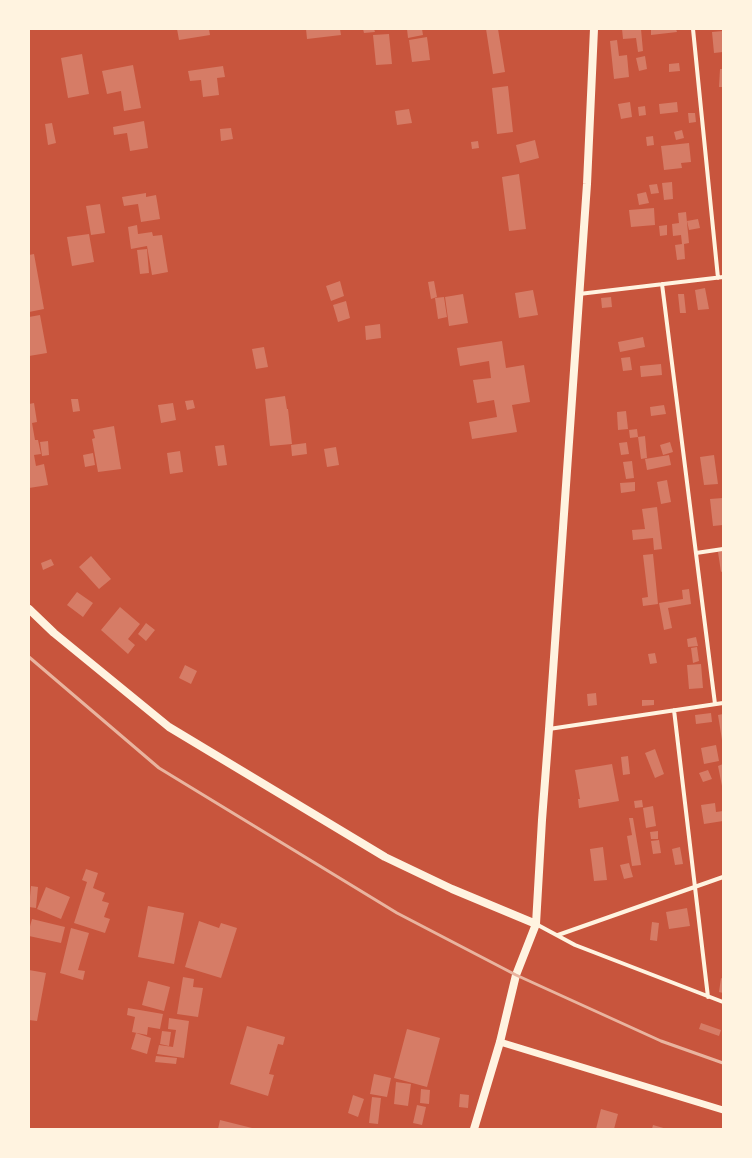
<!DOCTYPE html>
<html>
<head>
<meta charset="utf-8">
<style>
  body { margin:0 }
  #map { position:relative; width:752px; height:1158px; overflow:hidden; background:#c8553d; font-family:"Golos Text",sans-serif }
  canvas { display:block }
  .frame { position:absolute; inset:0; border:30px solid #fff3e0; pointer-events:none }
</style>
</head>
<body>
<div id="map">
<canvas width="752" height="1158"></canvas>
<div class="frame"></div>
</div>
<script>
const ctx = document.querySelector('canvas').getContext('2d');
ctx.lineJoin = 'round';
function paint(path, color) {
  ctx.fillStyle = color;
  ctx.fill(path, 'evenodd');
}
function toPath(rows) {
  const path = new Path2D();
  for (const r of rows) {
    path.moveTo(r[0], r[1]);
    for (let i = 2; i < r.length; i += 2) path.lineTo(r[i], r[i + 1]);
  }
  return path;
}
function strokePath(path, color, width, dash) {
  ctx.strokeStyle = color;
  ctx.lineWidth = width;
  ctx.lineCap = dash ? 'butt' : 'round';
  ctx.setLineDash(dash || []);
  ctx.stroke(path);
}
paint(toPath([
  [177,29,209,29,210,35,179,40],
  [306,29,340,29,341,35,307,39],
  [363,29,374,29,375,32,364,33],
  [407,29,422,29,423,35,408,38],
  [486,29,498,29,505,72,493,74],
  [622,29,641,29,643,51,638,52,636,38,623,39],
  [651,29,676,29,677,32,651,35],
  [723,31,723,52,714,53,712,32],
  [389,34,392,64,376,65,373,35],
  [427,37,430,60,412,62,409,40],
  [617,40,619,56,627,55,629,77,614,79,610,41],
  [82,54,89,94,68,98,61,58],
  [645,56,647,69,639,71,636,58],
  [679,63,680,71,669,72,669,64],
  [133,65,141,108,124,111,121,91,107,94,102,71],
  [223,66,225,77,217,78,219,95,203,97,201,80,190,81,188,71],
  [720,69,723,69,723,87,719,87],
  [508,86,513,132,497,134,492,88],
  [630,102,632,117,621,119,618,104],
  [677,102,678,112,660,114,659,104],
  [645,106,646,115,639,116,638,107],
  [409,109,412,123,397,125,395,111],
  [688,113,695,113,696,122,689,123],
  [144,121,148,148,130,151,127,133,114,135,113,127],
  [52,123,56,143,48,145,45,124],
  [231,128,233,139,221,141,220,129],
  [682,130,684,138,676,140,674,132],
  [653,136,654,145,647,146,646,137],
  [535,140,539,158,520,163,516,145],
  [478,141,479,148,472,149,471,142],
  [689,143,691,162,681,163,682,168,664,170,661,146],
  [519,174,526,229,509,231,502,177],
  [672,182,673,199,664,200,662,183],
  [657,184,659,193,651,194,649,185],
  [646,192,649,203,639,205,637,194],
  [146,193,146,197,156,195,160,219,141,222,138,204,124,206,122,197],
  [100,204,105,233,91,235,86,206],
  [654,208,655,225,631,227,629,210],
  [686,212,689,243,684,244,685,259,677,260,675,245,682,244,681,235,673,236,672,224,679,223,678,213],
  [698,219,700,228,689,230,687,221],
  [137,225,138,234,152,232,153,236,162,235,168,272,152,275,147,246,131,249,128,227],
  [667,225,667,235,660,236,659,226],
  [89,234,94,262,72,266,67,237],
  [147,249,149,273,140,274,137,250],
  [34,254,44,309,29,312,29,255],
  [340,281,344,296,331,301,326,286],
  [434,281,437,297,431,299,428,282],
  [705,288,709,309,698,310,695,290],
  [533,290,538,315,519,318,515,293],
  [463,294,468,323,449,326,445,297],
  [678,294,684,294,686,313,680,313],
  [444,297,447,317,438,319,435,298],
  [611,297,612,307,602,308,601,298],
  [346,301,350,318,338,322,333,305],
  [40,315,47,353,29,356,29,317],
  [380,324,381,338,366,340,365,326],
  [643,337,645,347,620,352,618,342],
  [502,341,506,368,524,365,530,402,512,405,517,432,472,439,469,422,497,417,494,400,477,403,473,380,491,378,489,361,460,366,457,348],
  [264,347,268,367,256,369,252,349],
  [630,357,632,370,623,371,621,358],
  [661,364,662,375,641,377,640,366],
  [285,396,287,409,288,409,292,444,270,446,265,399],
  [71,399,78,399,80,411,73,412],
  [193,400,195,408,187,410,185,401],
  [34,403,37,422,32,423,35,440,38,440,41,454,34,455,36,466,44,464,48,485,29,488,29,404],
  [173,403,176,420,161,423,158,405],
  [664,405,666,414,651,416,650,407],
  [626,411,628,429,618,430,617,412],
  [114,426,121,469,98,472,92,439,95,438,93,430],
  [637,429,638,437,630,438,629,430],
  [645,436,647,458,641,459,638,437],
  [48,441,49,455,42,456,40,442],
  [627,442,629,454,621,455,619,443],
  [670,442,673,452,663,455,660,445],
  [306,443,307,454,292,456,291,445],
  [224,445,227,465,218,466,215,446],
  [336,447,339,465,327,467,324,449],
  [180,451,183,472,170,474,167,453],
  [93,453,95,465,85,467,83,455],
  [669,455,671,465,647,470,645,459],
  [714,455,718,484,704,485,700,457],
  [632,461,634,478,626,479,623,462],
  [667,480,671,502,661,504,657,482],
  [635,482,635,491,621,493,620,483],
  [723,498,723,525,713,526,710,499],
  [657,507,662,549,654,550,653,538,633,540,632,530,645,529,642,509],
  [723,551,723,571,721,572,718,552],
  [653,554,658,604,643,606,642,598,648,597,643,555],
  [91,556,111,579,99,589,79,567],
  [51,559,54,565,43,570,41,563],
  [689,589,691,604,668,608,672,628,664,630,659,603,683,599,682,590],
  [77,592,93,603,83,617,67,605],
  [120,607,140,624,128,639,135,645,128,654,101,630],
  [146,623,155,630,146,641,138,634],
  [696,637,698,646,688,647,687,639],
  [697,647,699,661,693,663,691,648],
  [655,653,657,663,650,664,648,654],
  [701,664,703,688,689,689,687,665],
  [185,665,197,671,191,684,179,678],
  [596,693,597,705,588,706,587,694],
  [642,700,654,700,654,705,642,706],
  [711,713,712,722,696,724,695,715],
  [723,714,723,740,722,740,718,715],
  [716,745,719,761,704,764,701,748],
  [655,749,664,774,655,778,645,753],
  [628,756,630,774,623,775,621,757],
  [612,764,619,801,579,808,578,799,580,799,575,770],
  [723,764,723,786,722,786,718,766],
  [708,770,712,779,703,782,699,773],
  [642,800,643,807,635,808,634,801],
  [715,803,716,812,723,811,723,821,704,824,701,805],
  [653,806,656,826,646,828,643,808],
  [629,818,633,818,641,865,632,866,627,836,632,835],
  [658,831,658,839,651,839,650,832],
  [659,840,661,853,653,854,651,841],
  [603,847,607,880,594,881,590,849],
  [680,847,683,864,675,865,672,849],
  [629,863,633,877,624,879,620,865],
  [86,869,98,873,93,888,105,893,102,901,109,903,104,917,110,919,105,933,74,923,87,882,82,880],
  [31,886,38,887,36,908,29,907],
  [46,887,70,897,61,919,37,909],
  [148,906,184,913,174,964,138,957],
  [687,908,690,926,669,929,666,912],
  [32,919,65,927,61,943,29,936,29,930],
  [199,921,219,928,221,923,237,928,221,978,185,967],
  [652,922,659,923,657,941,650,940],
  [71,928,89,933,78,970,85,971,83,980,60,973],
  [29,970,46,973,37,1021,29,1020],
  [183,977,194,979,193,987,203,988,198,1017,177,1014],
  [721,978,723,979,723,993,719,992],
  [148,981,170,987,164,1011,142,1005],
  [128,1008,163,1014,160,1029,148,1027,147,1035,132,1032,135,1017,127,1015],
  [169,1018,189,1021,184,1058,157,1054,159,1045,173,1047,176,1030,168,1029],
  [701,1023,721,1030,719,1036,699,1029],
  [247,1026,285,1037,283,1045,278,1044,269,1074,274,1075,268,1096,230,1084],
  [407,1029,440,1038,427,1087,394,1078],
  [162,1031,171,1032,169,1046,160,1044],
  [136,1033,151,1038,147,1054,131,1049],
  [156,1056,177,1058,176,1064,155,1062],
  [374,1074,391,1078,387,1097,370,1094],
  [396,1082,411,1084,408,1106,394,1104],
  [421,1089,430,1090,429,1104,420,1103],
  [460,1094,469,1095,468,1108,459,1107],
  [353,1095,364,1099,358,1117,348,1113],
  [372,1097,381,1098,378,1124,369,1123],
  [417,1105,426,1107,422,1125,413,1123],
  [601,1109,618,1114,614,1129,596,1129],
  [220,1120,252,1128,252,1129,218,1129],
  [653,1125,667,1129,652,1129]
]), '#d67c66');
strokePath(toPath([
  [693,29,718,278],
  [662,284,715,704],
  [579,294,723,277],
  [696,553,723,549],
  [674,710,708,997],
  [549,729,723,703],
  [536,924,575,945,723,1002],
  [558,935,723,877]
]), '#fff3e0', 4);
strokePath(toPath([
  [500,1042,723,1110]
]), '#fff3e0', 7);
strokePath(toPath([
  [29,609,54,633,169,727,385,857,452,889,536,924],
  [474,1129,500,1042,516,975,536,924,542,820,549,729,587,184,594,29]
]), '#fff3e0', 8);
strokePath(toPath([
  [29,657,159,768,397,913,516,975,661,1041,723,1063]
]), '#e9b49f', 3);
</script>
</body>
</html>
